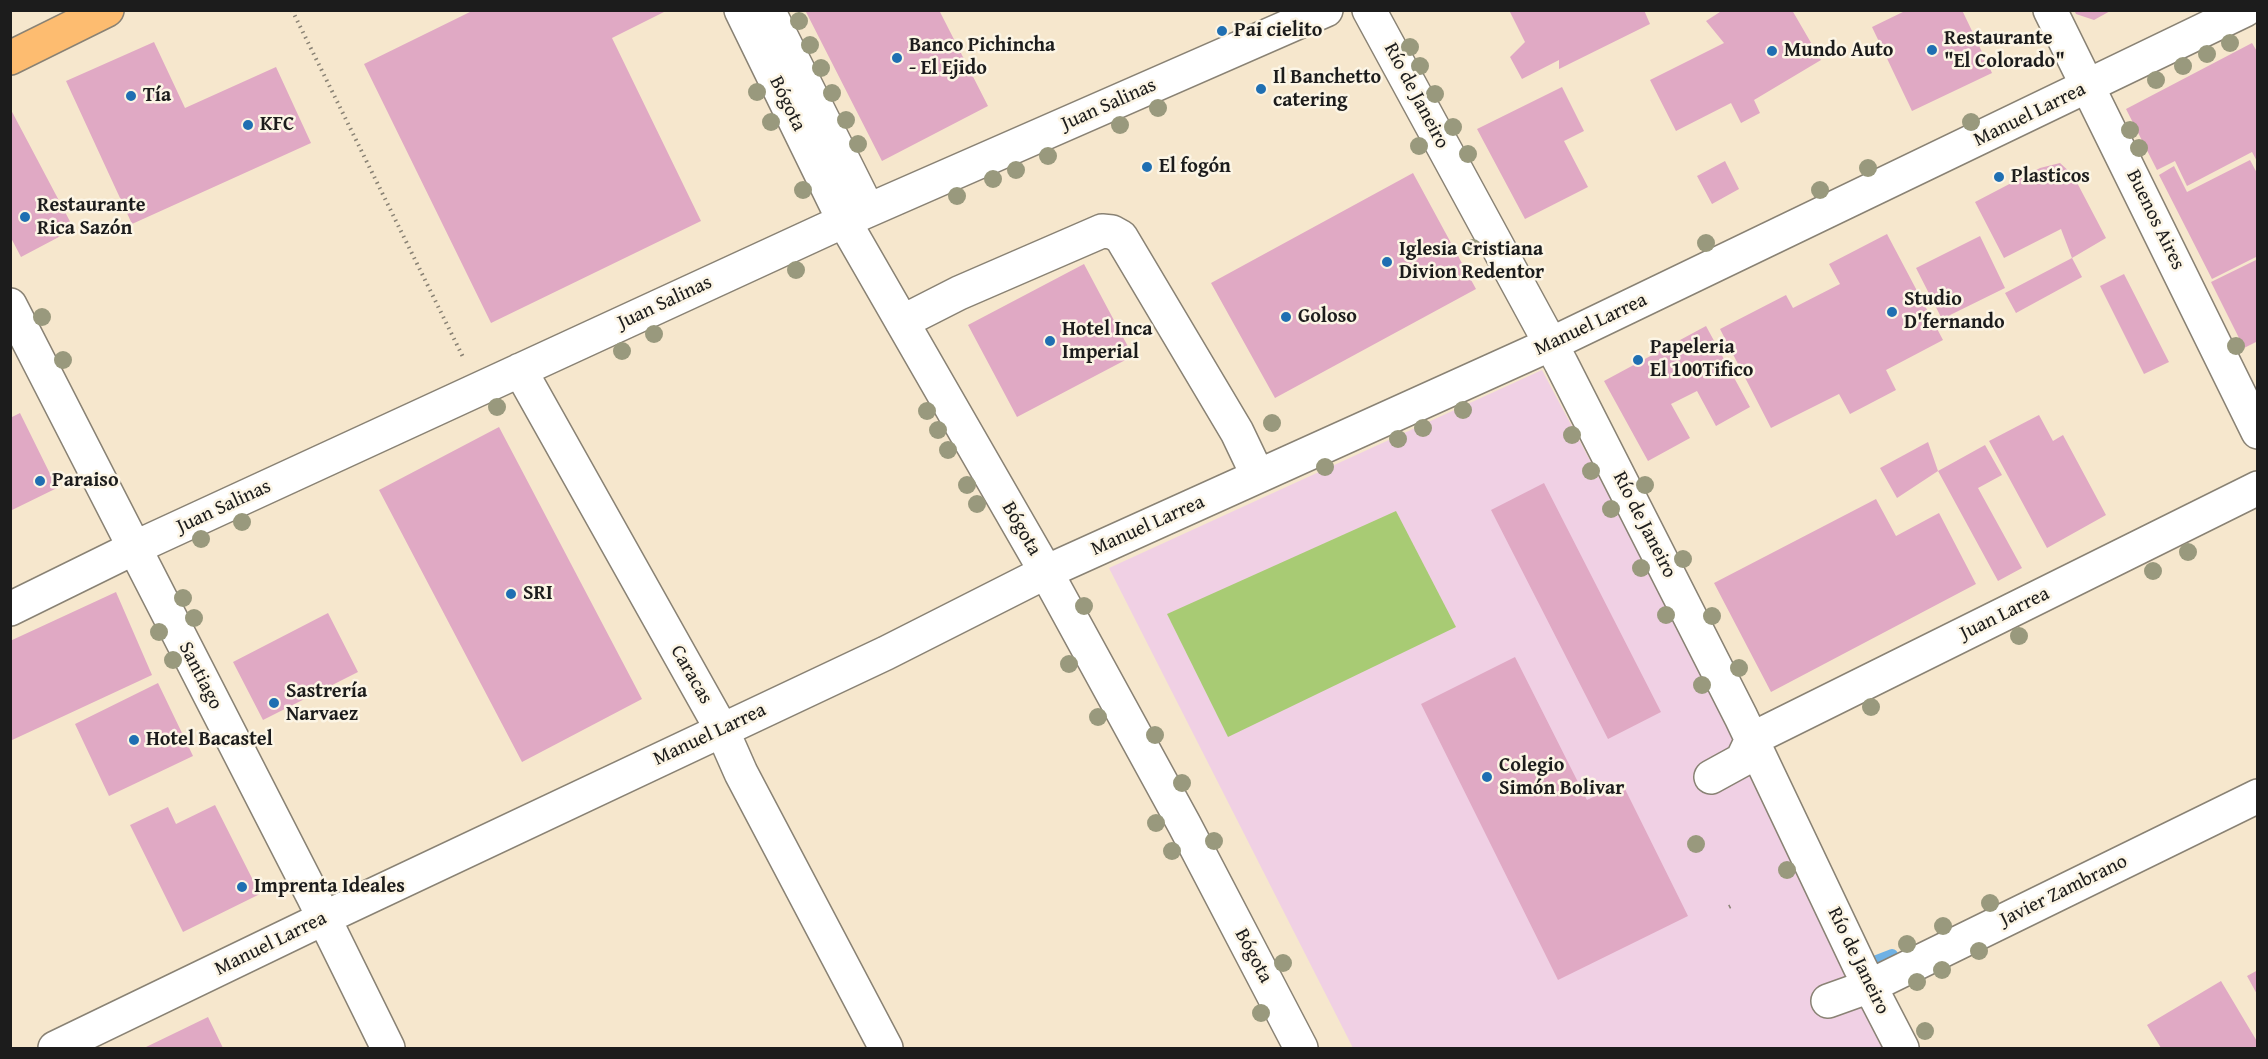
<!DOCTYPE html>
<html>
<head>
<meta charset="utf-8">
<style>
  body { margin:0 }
  #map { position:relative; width:2268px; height:1059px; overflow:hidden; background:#f6e7cd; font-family:"Gentium Book Plus",serif }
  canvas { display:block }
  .frame { position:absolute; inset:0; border:12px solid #1c1c1c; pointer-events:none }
</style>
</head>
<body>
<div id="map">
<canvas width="2268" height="1059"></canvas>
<div class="frame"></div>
</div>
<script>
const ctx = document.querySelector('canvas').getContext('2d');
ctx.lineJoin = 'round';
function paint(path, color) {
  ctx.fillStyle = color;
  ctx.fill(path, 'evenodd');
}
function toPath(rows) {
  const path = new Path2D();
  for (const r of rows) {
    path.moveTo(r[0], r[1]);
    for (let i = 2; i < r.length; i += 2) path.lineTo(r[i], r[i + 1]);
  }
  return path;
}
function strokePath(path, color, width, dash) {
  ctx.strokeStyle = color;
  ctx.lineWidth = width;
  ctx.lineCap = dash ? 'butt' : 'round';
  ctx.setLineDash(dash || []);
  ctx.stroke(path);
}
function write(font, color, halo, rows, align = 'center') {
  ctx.font = font + ' "Gentium Book Plus",serif';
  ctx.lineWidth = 5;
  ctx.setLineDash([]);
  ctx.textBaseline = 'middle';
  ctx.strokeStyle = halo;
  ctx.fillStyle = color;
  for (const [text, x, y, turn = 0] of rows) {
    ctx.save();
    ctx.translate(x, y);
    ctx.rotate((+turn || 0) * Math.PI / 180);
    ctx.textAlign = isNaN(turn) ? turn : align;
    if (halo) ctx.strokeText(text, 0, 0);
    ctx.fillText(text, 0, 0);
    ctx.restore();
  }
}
paint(toPath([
  [1542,370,1869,986,1901,1048,1353,1048,1109,568]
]), '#f0d0e4');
paint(toPath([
  [1396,511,1456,627,1228,737,1167,614]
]), '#a8cb74');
strokePath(toPath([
  [1861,967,1892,955]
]), '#6fb1e4', 12);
paint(toPath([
  [474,10,668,10,612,38,701,221,491,323,364,64],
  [805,10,939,10,988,106,882,161],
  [1509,10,1644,10,1650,24,1559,69,1559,60,1522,79,1510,57,1525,42],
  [1723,10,1792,10,1821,60,1754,100,1760,113,1741,123,1731,103,1676,131,1650,80,1724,43,1706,21],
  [1907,10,1962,10,1992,73,1912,111,1872,27],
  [2074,10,2112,10,2094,20,2076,14],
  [154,42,185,108,276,67,311,143,132,224,66,81],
  [2252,43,2258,53,2258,163,2252,152,2187,186,2175,161,2157,170,2126,109],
  [1562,87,1584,131,1564,141,1588,187,1525,219,1477,129],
  [10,108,74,229,21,257,10,236],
  [2250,160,2258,175,2258,256,2212,279,2159,175,2174,166,2187,192],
  [1725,161,1739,189,1712,204,1697,176],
  [2060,163,2073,175,2106,238,2072,258,2061,229,2004,258,1975,202,2040,168],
  [1413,173,1476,289,1275,398,1211,283],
  [1887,234,1943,340,1886,370,1896,390,1850,414,1839,394,1771,428,1720,329,1786,295,1793,308,1840,284,1829,264],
  [1980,236,2005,288,1942,319,1916,268],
  [2072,258,2082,277,2016,313,2005,293],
  [2258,259,2258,341,2244,348,2211,282],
  [1084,264,1133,356,1017,417,968,325],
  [2124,274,2169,362,2144,374,2100,286],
  [1706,326,1750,407,1716,426,1697,391,1671,404,1690,438,1648,461,1604,381],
  [20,413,57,488,10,511,10,418],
  [2039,415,2053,441,2063,435,2106,515,2047,548,1989,441],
  [499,427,642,699,522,762,379,490],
  [1928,442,1938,471,1897,498,1880,468],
  [1985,445,2002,475,1978,488,2022,568,1998,581,1938,471],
  [1544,483,1661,712,1608,739,1491,510],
  [1876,499,1896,536,1939,513,1976,584,1771,692,1714,583],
  [116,592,152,675,10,741,10,641],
  [328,613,358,672,263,720,233,662],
  [1515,657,1587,800,1622,783,1688,916,1558,980,1421,704],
  [158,683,193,756,109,796,75,724],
  [215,805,260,894,183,932,130,825,168,807,176,824],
  [2258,970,2258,996,2247,976],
  [2221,981,2258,1043,2258,1048,2161,1048,2147,1025],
  [208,1017,223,1048,144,1048]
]), '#e0a9c4');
const minor = toPath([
  [741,10,844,221,1046,572,1184,824,1301,1048],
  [768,10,868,210],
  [1369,10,1561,363,1741,717,1860,967,1902,1048],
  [2050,10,2258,432],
  [10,305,313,896,388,1048],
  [902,322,959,293,1102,231,1112,232,1121,237,1237,432,1258,476],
  [520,370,722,730,741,773,886,1048],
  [10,609,134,548,844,221,1326,10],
  [1711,777,1742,760,1752,739,2258,488],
  [1828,1001,1870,986,2258,796],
  [55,1048,341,910,886,653,1046,572,1551,344,2245,10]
]);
const major = toPath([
  [10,58,107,10]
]);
strokePath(minor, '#898274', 36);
strokePath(major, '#898274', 36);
strokePath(toPath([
  [292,10,463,357],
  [1729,907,1733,905]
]), '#898274', 4, [1.5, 4.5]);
strokePath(minor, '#fff', 33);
strokePath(major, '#fdbc70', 33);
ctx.fillStyle = '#99997d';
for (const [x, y] of [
  [799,21],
  [2230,43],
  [810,45],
  [1410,47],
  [2207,54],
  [1420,66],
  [2183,66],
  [821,68],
  [2156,80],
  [757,92],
  [832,93],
  [1435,94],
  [1158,108],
  [846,120],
  [771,122],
  [1971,122],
  [1120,125],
  [1453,127],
  [2130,130],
  [858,144],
  [1419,146],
  [2139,148],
  [1468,154],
  [1048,156],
  [1868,168],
  [1016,170],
  [993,179],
  [803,190],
  [1820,190],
  [957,196],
  [1706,243],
  [1473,248],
  [796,270],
  [42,317],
  [654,334],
  [2236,346],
  [622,351],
  [63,360],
  [497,407],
  [1463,410],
  [927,411],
  [1272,423],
  [1423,428],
  [938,430],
  [1572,435],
  [1398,439],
  [948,450],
  [1325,467],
  [1591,471],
  [967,485],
  [1645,485],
  [977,504],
  [1611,509],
  [242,522],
  [201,539],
  [2188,552],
  [1683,559],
  [1641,568],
  [2153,571],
  [183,598],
  [1084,606],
  [1666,615],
  [1712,616],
  [194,618],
  [159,632],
  [2019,636],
  [173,660],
  [1069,664],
  [1739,668],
  [1702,685],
  [1871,707],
  [1098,717],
  [1155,735],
  [1182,783],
  [1156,823],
  [1214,841],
  [1696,844],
  [1172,851],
  [1787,870],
  [1990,903],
  [1943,926],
  [1907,944],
  [1979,951],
  [1283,963],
  [1942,970],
  [1917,982],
  [1261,1013],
  [1925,1031]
]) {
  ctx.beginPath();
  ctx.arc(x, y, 9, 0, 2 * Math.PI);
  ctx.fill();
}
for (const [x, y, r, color] of [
  [1222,31,6,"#1f6fb2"],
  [1932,50,6,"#1f6fb2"],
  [1772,51,6,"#1f6fb2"],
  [897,58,6,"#1f6fb2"],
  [1261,89,6,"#1f6fb2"],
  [131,96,6,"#1f6fb2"],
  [248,125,6,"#1f6fb2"],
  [1147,167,6,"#1f6fb2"],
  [1999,177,6,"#1f6fb2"],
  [25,217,6,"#1f6fb2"],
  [1387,262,6,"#1f6fb2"],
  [1892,312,6,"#1f6fb2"],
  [1286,317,6,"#1f6fb2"],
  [1050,341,6,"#1f6fb2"],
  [1638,360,6,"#1f6fb2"],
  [40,481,6,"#1f6fb2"],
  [511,594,6,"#1f6fb2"],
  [274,703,6,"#1f6fb2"],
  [134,740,6,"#1f6fb2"],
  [1487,777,6,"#1f6fb2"],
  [242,887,6,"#1f6fb2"]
]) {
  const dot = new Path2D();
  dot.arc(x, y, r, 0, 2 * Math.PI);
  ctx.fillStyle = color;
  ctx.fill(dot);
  strokePath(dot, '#fcf5e5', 2);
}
write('bold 20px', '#1c1c1c', '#fcf5e5', [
  ["Pai cielito",1234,31],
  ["Restaurante",1944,39],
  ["\"El Colorado\"",1944,62],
  ["Banco Pichincha",909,46],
  ["- El Ejido",909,69],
  ["Mundo Auto",1784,51],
  ["Il Banchetto",1273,78],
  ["catering",1273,101],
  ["Tía",143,96],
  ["KFC",260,125],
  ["El fogón",1159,167],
  ["Plasticos",2011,177],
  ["Restaurante",37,206],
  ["Rica Sazón",37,229],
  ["Iglesia Cristiana",1399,250],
  ["Divion Redentor",1399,273],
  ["Studio",1904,300],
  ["D'fernando",1904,323],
  ["Goloso",1298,317],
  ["Hotel Inca",1062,330],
  ["Imperial",1062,353],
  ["Papeleria",1650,348],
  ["El 100Tifico",1650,371],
  ["Paraiso",52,481],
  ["SRI",523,594],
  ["Sastrería",286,692],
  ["Narvaez",286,715],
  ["Hotel Bacastel",146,740],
  ["Colegio",1499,766],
  ["Simón Bolivar",1499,789],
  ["Imprenta Ideales",254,887]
], 'left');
write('20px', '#1c1c1c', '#fcf5e5', [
  ["Río de Janeiro",1416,96,62],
  ["Bógota",787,104,64],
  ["Juan Salinas",1109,105,-24],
  ["Manuel Larrea",2030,115,-26],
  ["Buenos Aires",2155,220,64],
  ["Juan Salinas",665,303,-25],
  ["Manuel Larrea",1591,325,-25],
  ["Juan Salinas",224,507,-25],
  ["Río de Janeiro",1644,525,63],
  ["Manuel Larrea",1148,526,-24],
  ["Bógota",1021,529,60],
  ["Juan Larrea",2005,614,-26],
  ["Caracas",691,675,60],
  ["Santiago",200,676,63],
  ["Manuel Larrea",710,735,-25],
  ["Javier Zambrano",2064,891,-26],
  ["Manuel Larrea",271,944,-26],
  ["Bógota",1253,956,62],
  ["Río de Janeiro",1858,961,64]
]);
</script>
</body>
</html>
